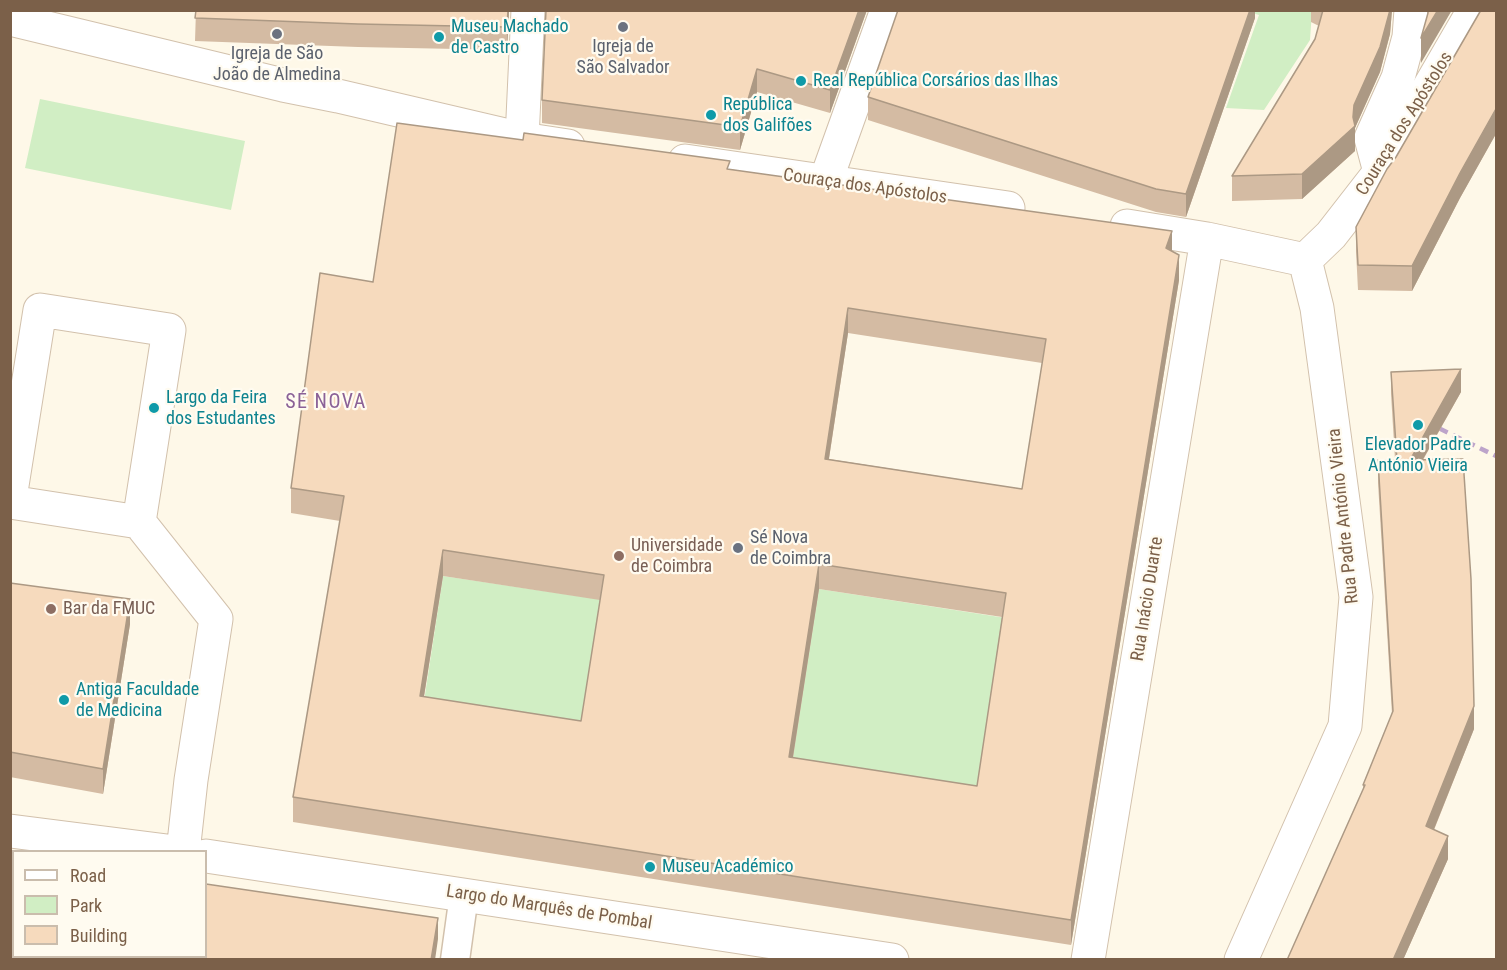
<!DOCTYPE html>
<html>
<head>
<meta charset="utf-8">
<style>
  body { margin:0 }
  #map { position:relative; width:1507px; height:970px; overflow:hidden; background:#fef8e8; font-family:"Roboto Condensed",sans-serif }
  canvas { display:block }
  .frame { position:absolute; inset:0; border:12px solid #7b6049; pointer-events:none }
  .legend { position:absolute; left:12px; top:850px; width:195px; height:108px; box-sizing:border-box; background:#fffbf0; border:2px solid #cabdad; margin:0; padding:8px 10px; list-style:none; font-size:18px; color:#7b6049 }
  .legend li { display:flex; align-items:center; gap:12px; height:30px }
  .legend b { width:30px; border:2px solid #cabdad }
</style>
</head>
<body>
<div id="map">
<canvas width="1507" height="970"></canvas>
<div class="frame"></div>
<ul class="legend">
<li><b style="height:8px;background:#fff"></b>Road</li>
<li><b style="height:16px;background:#d1eec4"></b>Park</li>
<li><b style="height:16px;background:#f6dabd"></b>Building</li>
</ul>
</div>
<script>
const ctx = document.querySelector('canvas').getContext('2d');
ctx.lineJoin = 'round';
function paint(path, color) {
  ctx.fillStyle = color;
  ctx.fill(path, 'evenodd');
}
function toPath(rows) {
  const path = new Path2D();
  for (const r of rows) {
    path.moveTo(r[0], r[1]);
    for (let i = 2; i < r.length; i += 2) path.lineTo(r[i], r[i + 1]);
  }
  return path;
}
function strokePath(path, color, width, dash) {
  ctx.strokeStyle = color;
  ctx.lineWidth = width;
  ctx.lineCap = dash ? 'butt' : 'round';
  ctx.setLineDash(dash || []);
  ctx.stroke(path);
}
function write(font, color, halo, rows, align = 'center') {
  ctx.font = font + ' "Roboto Condensed",sans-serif';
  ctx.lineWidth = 4.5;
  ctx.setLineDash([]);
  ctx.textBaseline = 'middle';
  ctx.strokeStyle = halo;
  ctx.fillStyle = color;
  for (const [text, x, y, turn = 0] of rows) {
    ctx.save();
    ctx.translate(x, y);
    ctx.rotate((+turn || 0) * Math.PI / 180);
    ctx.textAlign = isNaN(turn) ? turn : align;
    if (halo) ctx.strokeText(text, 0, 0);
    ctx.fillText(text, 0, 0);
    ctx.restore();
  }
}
paint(toPath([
  [1246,11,1312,11,1310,40,1264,110,1226,108,1259,15],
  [40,99,245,141,231,210,25,168],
  [443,576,604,600,581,746,421,721],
  [819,589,1006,618,977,811,789,782]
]), '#d1eec4');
const service = toPath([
  [455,960,464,895]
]);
const pedestrian = toPath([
  [522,139,528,10],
  [1380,172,1371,138,1398,78,1409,37,1411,10],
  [826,180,887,10]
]);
const minor = toPath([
  [10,19,283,85,338,96,522,139,568,146],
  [685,161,1008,208],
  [1127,226,1207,239,1305,260],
  [1305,260,1331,235,1380,172,1474,10],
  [10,498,40,310,169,330,139,522],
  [10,502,139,522,216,619,191,780,183,852],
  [10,831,175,852],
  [206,856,892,960],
  [1088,960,1207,239],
  [1241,960,1345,726,1356,597,1317,308,1305,260]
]);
strokePath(service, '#d2c1ac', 31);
strokePath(pedestrian, '#d2c1ac', 35);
strokePath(minor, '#d2c1ac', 35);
strokePath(service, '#fff', 28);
strokePath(pedestrian, '#fff', 33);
strokePath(minor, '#fff', 33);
strokePath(toPath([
  [1426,422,1496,456]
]), '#bda4ca', 4.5, [9, 6]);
paint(toPath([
  [196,10,509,10,507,50,358,47,195,41],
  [867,10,830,113,757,92,740,150,542,123,542,100],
  [1255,10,1255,18,1186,217,1156,212,868,120,868,97],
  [1311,10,1392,10,1390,34,1380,72,1355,128,1355,151,1302,199,1232,201,1232,176,1315,39,1319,26,1311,22],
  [1497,10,1497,132,1460,198,1412,291,1358,290,1356,251,1356,227,1396,157],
  [730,169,1172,251,1179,280,1071,945,293,822,293,797,340,521,291,513,291,488,373,282],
  [848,333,1042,363,1022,489,829,459],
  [443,576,600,600,581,721,424,697],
  [819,589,1002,617,977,786,793,758],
  [1391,372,1461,392,1423,460,1474,729,1434,830,1448,859,1403,960,1287,960,1363,790,1363,785,1392,714,1378,483,1378,460,1395,460,1391,394],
  [10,583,130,624,103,794,10,777]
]), '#d4bba3');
paint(toPath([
  [508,10,509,10,507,50,507,27],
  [859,10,867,10,830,113,830,90],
  [1250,10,1255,10,1255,18,1186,217,1186,194],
  [1390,10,1392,10,1390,34,1380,72,1355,128,1355,151,1302,199,1302,174,1353,117,1354,105],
  [1438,10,1452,10,1421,63,1421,38],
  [757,69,757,92,740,150,740,127],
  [1497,107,1497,132,1460,198,1412,291,1412,266,1460,173],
  [1172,231,1172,256,1166,248],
  [1179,255,1179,280,1071,945,1071,920],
  [848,308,848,333,825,484,825,459],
  [1461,369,1461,392,1410,482,1410,460],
  [443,550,443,576,420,721,420,696],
  [819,564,819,589,789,782,789,757],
  [130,599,130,624,103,794,103,769],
  [1474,706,1474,729,1426,849,1426,826],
  [1448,836,1448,859,1403,960,1393,960],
  [438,918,438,939,435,960,431,960]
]), '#ac9984');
const building = toPath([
  [196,10,508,10,507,27,358,24,195,18,196,10],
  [546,10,859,10,830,90,757,69,740,127,542,100,546,10],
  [898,10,1250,10,1186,194,1156,189,868,97,898,10],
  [1323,10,1390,10,1380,47,1354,105,1353,117,1355,126,1302,174,1232,176,1315,39,1323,10],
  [1428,10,1438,10,1421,38,1428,13,1428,10],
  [1481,10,1497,10,1497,107,1460,173,1412,266,1358,265,1356,227,1387,169,1396,157,1481,10],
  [397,123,523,140,524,133,730,161,727,169,1172,231,1166,248,1179,255,1071,920,293,797,344,496,291,488,320,273,373,282,397,123],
  [848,308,1046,339,1022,489,825,459,848,308],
  [443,550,604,575,581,721,420,696,443,550],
  [819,564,1006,593,977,786,789,757,819,564],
  [1461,369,1410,460,1463,459,1471,579,1474,706,1426,826,1448,836,1393,960,1287,960,1365,785,1363,785,1393,711,1378,460,1397,460,1391,372,1461,369],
  [10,583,130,599,103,769,10,752,10,583],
  [10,856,14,856,14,957,206,957,206,884,438,918,431,960,10,960,10,856]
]);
paint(building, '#f6dabd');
strokePath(building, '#ac9984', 1.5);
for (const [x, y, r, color] of [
  [623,27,6,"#6b7280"],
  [277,34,6,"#6b7280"],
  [439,37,6,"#0f9aa8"],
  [801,81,6,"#0f9aa8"],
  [711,115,6,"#0f9aa8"],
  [154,408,6,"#0f9aa8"],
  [1418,425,6,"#0f9aa8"],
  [738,548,6,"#6b7280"],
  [619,556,6,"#8d6e63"],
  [51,609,6,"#8d6e63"],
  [64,700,6,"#0f9aa8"],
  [650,867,6,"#0f9aa8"]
]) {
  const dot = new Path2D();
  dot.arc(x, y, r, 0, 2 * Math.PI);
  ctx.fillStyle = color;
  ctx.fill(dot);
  strokePath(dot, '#fffbf0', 2);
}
write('18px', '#0d838f', '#fffbf0', [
  ["Museu Machado",451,27],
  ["de Castro",451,48],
  ["Real República Corsários das Ilhas",813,81],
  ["República",723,105],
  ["dos Galifões",723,126],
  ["Largo da Feira",166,398],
  ["dos Estudantes",166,419],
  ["Elevador Padre",1418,445,"center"],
  ["António Vieira",1418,466,"center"],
  ["Antiga Faculdade",76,690],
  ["de Medicina",76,711],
  ["Museu Académico",662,867]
], 'left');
write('18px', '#5b616d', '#fffbf0', [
  ["Igreja de",623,47],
  ["São Salvador",623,68],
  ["Igreja de São",277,54],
  ["João de Almedina",277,75],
  ["Sé Nova",750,538,"left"],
  ["de Coimbra",750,559,"left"]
]);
write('18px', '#7b6049', '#fffbf0', [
  ["Couraça dos Apóstolos",1405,124,-58],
  ["Couraça dos Apóstolos",865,187,8],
  ["Rua Padre António Vieira",1344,516,-96],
  ["Rua Inácio Duarte",1148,599,-81],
  ["Largo do Marquês de Pombal",549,908,9]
]);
write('18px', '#785e54', '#fffbf0', [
  ["Universidade",631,546],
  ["de Coimbra",631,567],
  ["Bar da FMUC",63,609]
], 'left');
ctx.letterSpacing = '1.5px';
write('20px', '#8b6197', '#fffbf0', [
  ["SÉ NOVA",326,403]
]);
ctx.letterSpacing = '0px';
</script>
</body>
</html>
